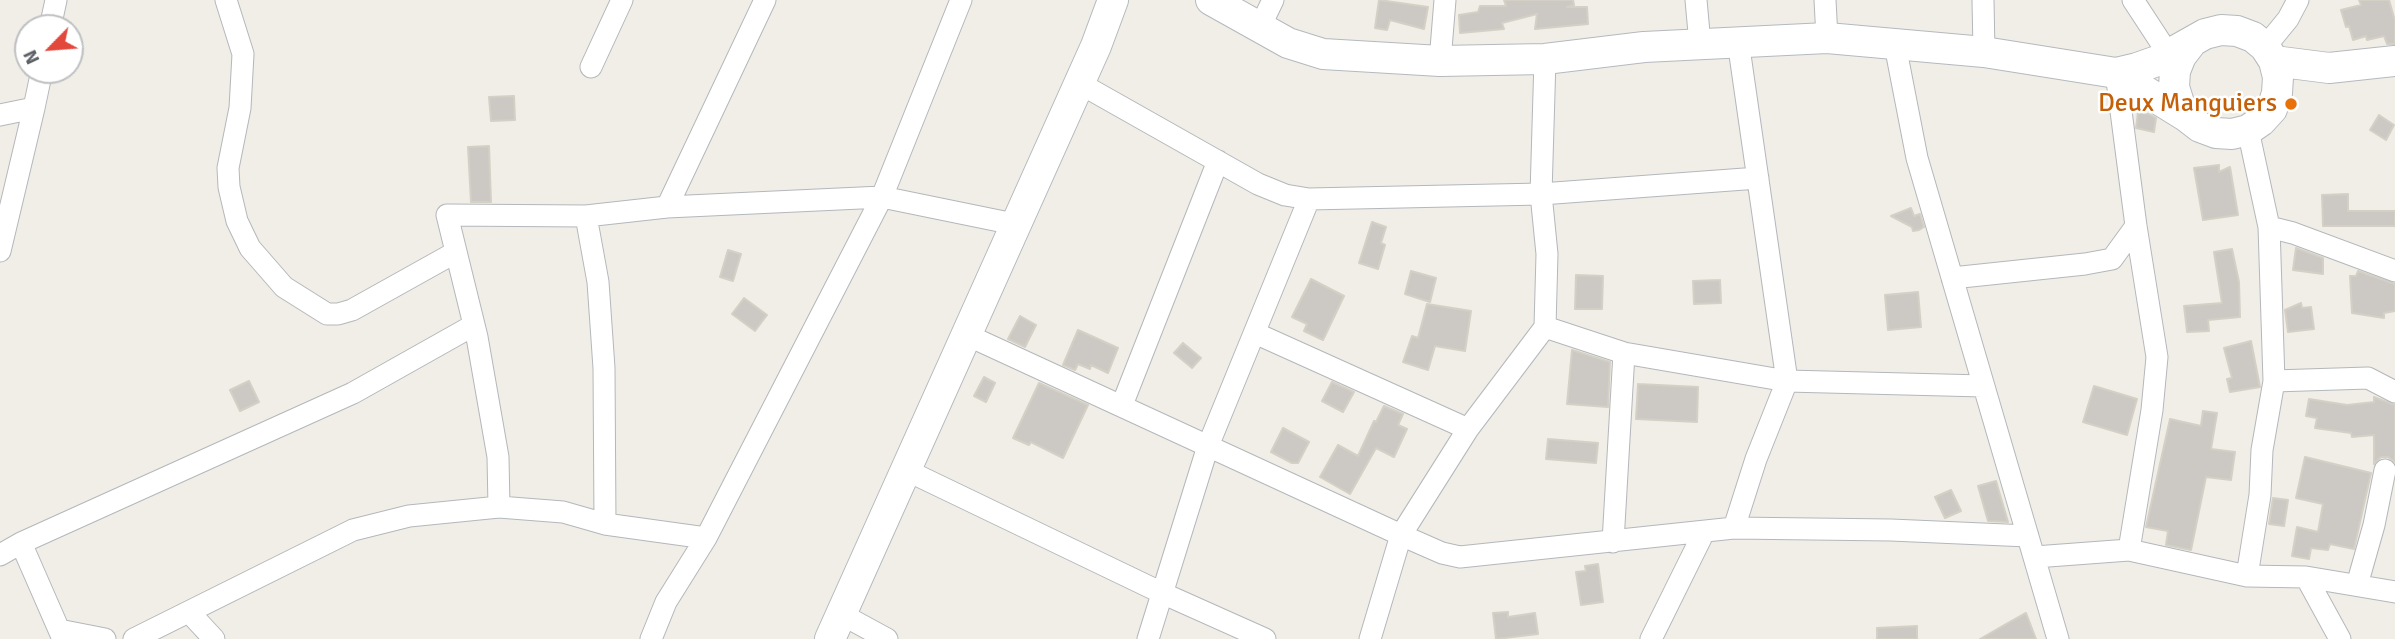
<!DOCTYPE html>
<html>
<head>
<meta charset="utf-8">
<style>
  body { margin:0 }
  #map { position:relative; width:2395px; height:639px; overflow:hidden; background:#f0eee7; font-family:Signika,sans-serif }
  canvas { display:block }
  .north { position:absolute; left:14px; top:14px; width:70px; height:70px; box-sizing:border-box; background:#fff; border:2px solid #bfc0c2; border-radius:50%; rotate:245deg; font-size:19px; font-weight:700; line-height:28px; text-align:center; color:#5e6267 }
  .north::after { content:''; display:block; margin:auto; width:24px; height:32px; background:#e2483b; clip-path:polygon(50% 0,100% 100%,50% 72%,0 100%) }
</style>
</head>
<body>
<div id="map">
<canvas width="2395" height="639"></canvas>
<div class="north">N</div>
</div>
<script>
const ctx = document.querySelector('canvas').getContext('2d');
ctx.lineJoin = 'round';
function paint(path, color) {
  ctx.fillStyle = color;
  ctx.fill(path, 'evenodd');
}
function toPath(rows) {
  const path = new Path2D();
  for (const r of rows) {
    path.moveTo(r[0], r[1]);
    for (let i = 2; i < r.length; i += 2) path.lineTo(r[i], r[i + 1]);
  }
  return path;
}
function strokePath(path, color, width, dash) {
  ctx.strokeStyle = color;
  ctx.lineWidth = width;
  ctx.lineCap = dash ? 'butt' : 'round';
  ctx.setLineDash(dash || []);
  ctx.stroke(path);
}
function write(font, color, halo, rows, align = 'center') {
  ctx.font = font + ' Signika,sans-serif';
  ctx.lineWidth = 5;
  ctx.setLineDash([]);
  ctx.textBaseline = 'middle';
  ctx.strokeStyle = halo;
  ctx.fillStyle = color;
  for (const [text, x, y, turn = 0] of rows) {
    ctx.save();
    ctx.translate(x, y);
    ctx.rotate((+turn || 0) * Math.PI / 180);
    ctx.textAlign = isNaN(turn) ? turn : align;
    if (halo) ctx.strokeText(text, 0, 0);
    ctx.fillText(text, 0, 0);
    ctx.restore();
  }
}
const building = toPath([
  [1379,0,1428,7,1424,29,1390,20,1387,30,1375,28,1379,0],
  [1504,0,1573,0,1574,5,1567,7,1587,7,1588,24,1535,29,1537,14,1502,23,1504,29,1460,33,1459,15,1478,12,1480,6,1506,6,1504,0],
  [2359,0,2389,0,2395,21,2395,44,2387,44,2384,36,2367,40,2366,36,2353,40,2349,26,2346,27,2341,10,2361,5,2359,0],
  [514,96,515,120,491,121,489,97,514,96],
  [2138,112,2149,114,2156,118,2154,132,2136,128,2138,112],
  [2379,115,2394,125,2386,140,2370,130,2379,115],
  [489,146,491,202,471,202,468,147,489,146],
  [2219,165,2219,172,2230,167,2238,215,2203,220,2194,168,2219,165],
  [2348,194,2348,211,2395,211,2395,226,2323,226,2322,195,2348,194],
  [1911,208,1914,216,1920,214,1924,227,1919,230,1913,231,1912,227,1891,216,1911,208],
  [1372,222,1386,227,1381,243,1385,245,1378,269,1359,263,1372,222],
  [2296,248,2323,258,2323,274,2293,270,2296,248],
  [2232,249,2239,282,2240,317,2208,320,2209,331,2187,332,2184,306,2222,303,2214,252,2232,249],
  [728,250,741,254,733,281,720,277,728,250],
  [1411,271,1436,278,1430,302,1405,294,1411,271],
  [2358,271,2395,284,2395,311,2384,313,2384,318,2352,313,2350,276,2356,276,2358,271],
  [1576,275,1603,276,1602,309,1575,309,1576,275],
  [1311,279,1344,296,1323,340,1304,331,1307,324,1292,317,1311,279],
  [1720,280,1721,303,1694,304,1693,281,1720,280],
  [1918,292,1921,327,1888,330,1885,295,1918,292],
  [744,298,767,315,755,331,732,314,744,298],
  [2301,303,2302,308,2311,307,2314,329,2288,332,2285,310,2301,303],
  [1427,304,1471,311,1465,351,1435,346,1428,370,1403,362,1412,336,1418,338,1427,304],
  [1020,316,1036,325,1025,347,1008,339,1020,316],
  [1078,330,1118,348,1108,373,1091,365,1090,369,1078,364,1075,370,1063,365,1078,330],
  [2251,341,2260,387,2230,392,2227,379,2232,378,2224,348,2251,341],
  [1183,343,1201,358,1192,368,1174,353,1183,343],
  [1572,350,1610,362,1608,407,1567,404,1572,350],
  [984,377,995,383,986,402,974,396,984,377],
  [249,381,259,402,240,411,230,390,249,381],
  [1332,382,1354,392,1343,412,1322,401,1332,382],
  [1039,383,1088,405,1063,458,1031,442,1029,445,1013,438,1039,383],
  [1638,384,1698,387,1697,422,1636,419,1638,384],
  [2094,386,2137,399,2127,435,2083,422,2094,386],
  [2374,397,2395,405,2395,462,2388,457,2381,457,2374,464,2374,435,2352,437,2351,433,2315,428,2317,418,2306,416,2309,399,2347,405,2374,402,2374,397],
  [1384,406,1403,414,1398,425,1407,429,1394,457,1376,448,1350,494,1320,477,1338,445,1358,456,1374,421,1376,422,1384,406],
  [2203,411,2217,413,2211,449,2235,452,2231,480,2206,477,2191,550,2166,545,2168,531,2146,527,2170,419,2201,426,2203,411],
  [1283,428,1309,442,1298,463,1292,463,1271,452,1283,428],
  [1548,439,1598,443,1596,463,1546,459,1548,439],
  [2305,457,2371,473,2354,549,2330,544,2328,550,2311,548,2309,559,2292,556,2297,527,2318,532,2323,504,2296,498,2305,457],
  [1996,481,2008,522,1988,521,1978,486,1996,481],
  [1951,490,1961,511,1945,518,1935,497,1951,490],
  [2273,498,2288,500,2284,526,2269,524,2273,498],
  [1598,564,1603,602,1581,605,1576,572,1586,571,1585,566,1598,564],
  [1508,612,1508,617,1535,613,1538,634,1496,639,1493,613,1508,612],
  [2026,613,2036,639,1980,639,2006,624,2026,613],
  [1917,626,1917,639,1877,639,1877,628,1917,626]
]);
paint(building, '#ccc9c4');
strokePath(building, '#d4d0c5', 2);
const street = toPath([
  [226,0,243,54,240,108,228,168,229,187,237,221,250,248,284,287,327,314,338,314,352,310,456,252],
  [1696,0,1700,44],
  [1825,0,1827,38],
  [1983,0,1984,52],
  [2133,0,2169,55],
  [1260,27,1273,0],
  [50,28,56,0],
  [1895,45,1917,158,2058,639],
  [2265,47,2288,19,2298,0],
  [1440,61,1445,0],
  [591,67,622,0],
  [2116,73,2136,226,2157,357,2152,410,2129,550],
  [1079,83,1258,184,1285,195,1309,199,1541,194,1758,178],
  [0,115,34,108,42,70],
  [667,207,765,0],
  [586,216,598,282,604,368,605,524],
  [2269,227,2293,233,2395,271],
  [0,251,34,108],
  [1952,278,2085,264,2112,259,2136,226],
  [1545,327,1624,353,1787,381,1983,386],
  [1255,333,1468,429],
  [967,335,1401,535,1442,553,1460,557,1734,528,1891,530,2028,536],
  [2274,381,2368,378,2395,392],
  [1122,405,1218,161],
  [906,470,1162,593,1265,639],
  [499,507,498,457,477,337,447,215,586,216,667,207,882,197,1014,224],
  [1734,528,1756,459,1787,381,1738,41],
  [1613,542,1624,353],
  [0,555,21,543],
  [2035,557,2129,550,2247,576,2306,577,2395,592],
  [2247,576,2260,495,2262,450,2274,381,2269,227,2248,130],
  [2306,577,2340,639],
  [2357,585,2374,525,2385,470],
  [189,612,214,639],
  [841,614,887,639],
  [59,630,105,639],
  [63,639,21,543,353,393,474,325],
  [134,639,353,530,409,516,499,507,563,512,605,524,706,538,882,197,961,0],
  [651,639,666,602,706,538],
  [1148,639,1208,446,1309,199],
  [1370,639,1401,535,1468,429,1545,327,1547,254,1541,194,1545,59],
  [1651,639,1704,532]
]);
const secondary = toPath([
  [1211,0,1288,43,1323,54,1440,61,1545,59,1644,47,1827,38,1984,52,2116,73,2137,68,2157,61,2205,34,2221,30,2237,31,2253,37,2265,47,2274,61,2278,77,2277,93,2272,109,2261,121,2248,130,2232,134,2216,133,2200,127,2187,117,2179,103,2174,87,2175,71,2181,56,2191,43],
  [2274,61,2329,68,2395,61],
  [2116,73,2187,117],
  [830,639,1096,46,1113,0]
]);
strokePath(street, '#b4b7bb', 23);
strokePath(secondary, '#b5b9be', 32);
strokePath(street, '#fff', 21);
strokePath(secondary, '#fff', 30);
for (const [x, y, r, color] of [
  [2291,104,7,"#e8710a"]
]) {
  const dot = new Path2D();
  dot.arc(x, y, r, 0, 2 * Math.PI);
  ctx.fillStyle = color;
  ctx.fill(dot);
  strokePath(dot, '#fff', 2.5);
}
write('26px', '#c56008', '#fff', [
  ["Deux Manguiers",2277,104]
], 'right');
</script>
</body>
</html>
